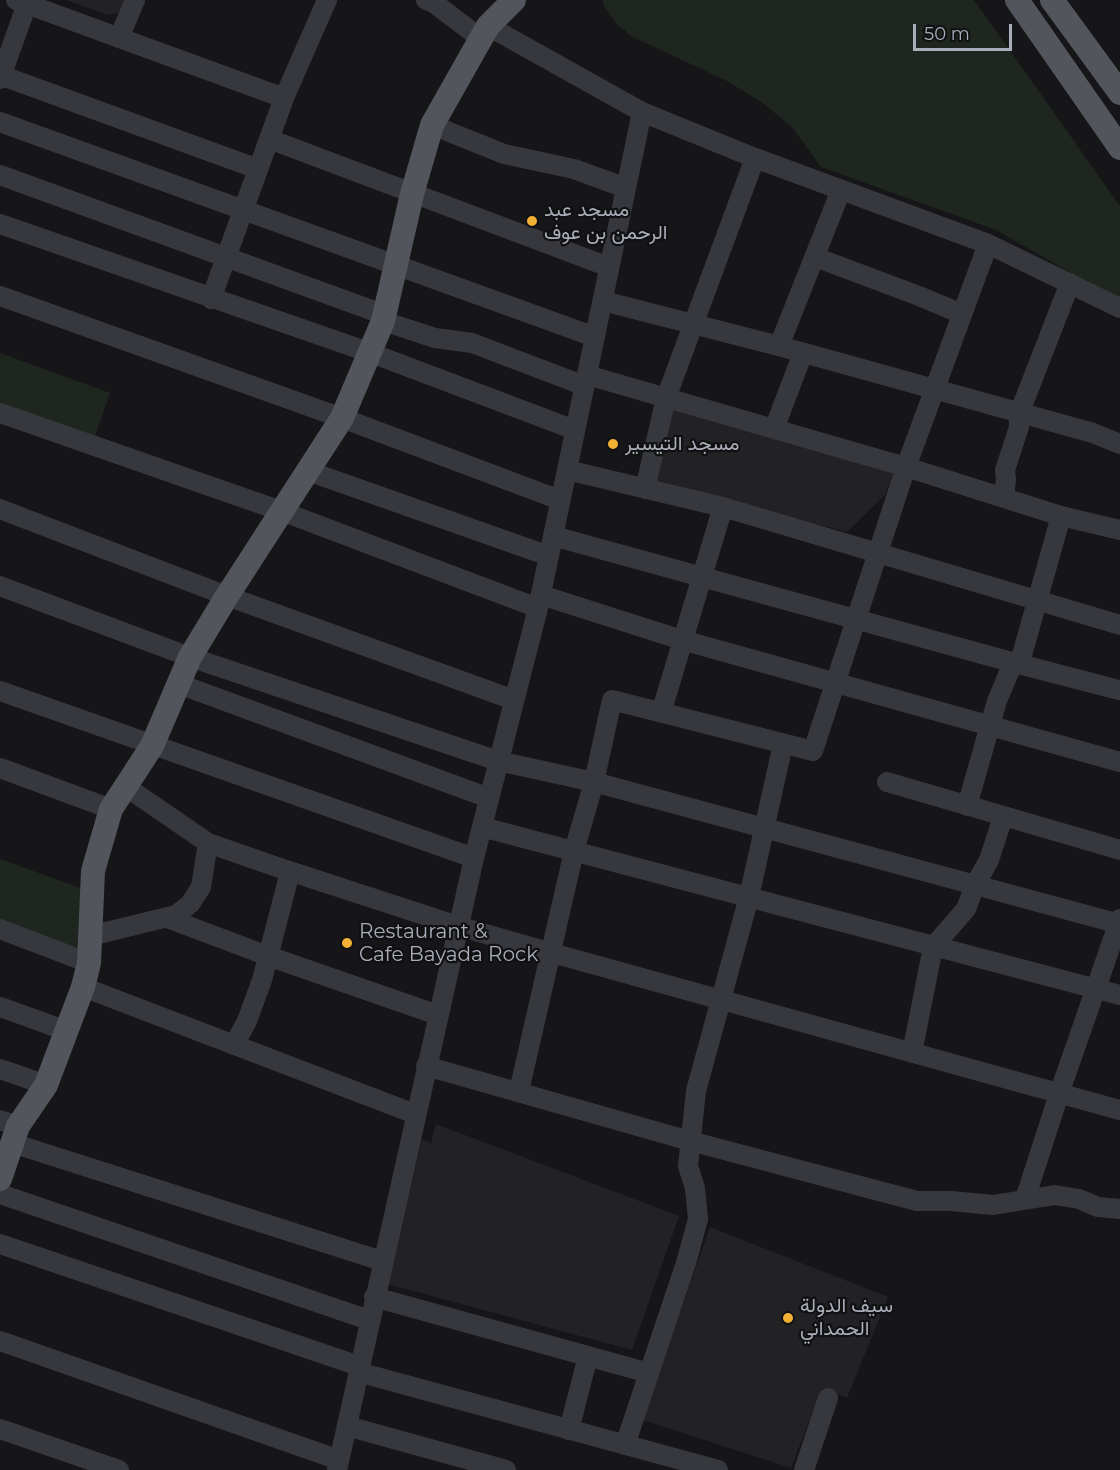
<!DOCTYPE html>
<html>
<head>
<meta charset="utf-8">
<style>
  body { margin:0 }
  #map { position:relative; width:1120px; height:1470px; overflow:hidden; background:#161618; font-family:Montserrat,sans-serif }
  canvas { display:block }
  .scale { position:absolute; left:913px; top:24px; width:99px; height:27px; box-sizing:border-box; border:3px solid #a8adb8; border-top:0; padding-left:8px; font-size:18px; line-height:21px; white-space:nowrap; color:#a8adb8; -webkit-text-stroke:4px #111113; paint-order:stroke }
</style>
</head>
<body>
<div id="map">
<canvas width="1120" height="1470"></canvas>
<div class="scale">50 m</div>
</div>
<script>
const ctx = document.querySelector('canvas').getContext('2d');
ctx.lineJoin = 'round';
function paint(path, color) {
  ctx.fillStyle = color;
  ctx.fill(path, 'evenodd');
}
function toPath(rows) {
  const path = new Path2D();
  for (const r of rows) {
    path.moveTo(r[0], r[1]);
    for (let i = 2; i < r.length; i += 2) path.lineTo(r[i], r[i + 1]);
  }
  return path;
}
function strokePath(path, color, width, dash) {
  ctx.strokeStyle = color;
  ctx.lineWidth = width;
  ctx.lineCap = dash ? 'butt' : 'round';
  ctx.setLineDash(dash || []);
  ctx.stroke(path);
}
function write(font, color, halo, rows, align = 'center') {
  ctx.font = font + ' Montserrat,Vazirmatn,sans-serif';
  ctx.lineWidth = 4.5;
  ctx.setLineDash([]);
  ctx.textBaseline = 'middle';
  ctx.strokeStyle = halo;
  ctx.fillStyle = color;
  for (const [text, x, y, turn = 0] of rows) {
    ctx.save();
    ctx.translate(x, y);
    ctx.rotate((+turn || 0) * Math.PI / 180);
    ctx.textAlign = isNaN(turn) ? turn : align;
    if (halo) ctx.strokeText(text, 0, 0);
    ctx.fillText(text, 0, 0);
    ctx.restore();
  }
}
paint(toPath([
  [66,0,124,0,119,13,108,15],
  [672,407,895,471,885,495,847,532,650,482],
  [436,1124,679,1216,632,1350,387,1284,422,1140,431,1143],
  [710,1227,888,1297,847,1398,822,1388,791,1468,643,1420]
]), '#222225');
paint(toPath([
  [603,0,974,0,1120,206,1120,301,996,230,821,167,791,126,760,101,727,81,631,36,615,22,603,4],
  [0,353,110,393,92,445,0,412],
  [0,859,92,892,89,963,0,929]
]), '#1e261f');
strokePath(toPath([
  [16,0,284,98],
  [426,0,434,3,480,38],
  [119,38,135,0],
  [0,75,258,169],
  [0,79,27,4],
  [642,112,755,158,988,244,1120,308],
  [0,122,595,337],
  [432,125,504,154,574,169,626,188],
  [269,139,609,267],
  [0,175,385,315],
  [0,224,371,353,575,430],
  [815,257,919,296,962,314],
  [0,296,342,418,560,500],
  [211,299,284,98,327,0],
  [603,301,779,346,1093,433,1120,444],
  [383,321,435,338,472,343,585,386],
  [779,346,841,190],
  [587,375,906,467,1061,516,1120,530],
  [0,413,281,511,538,608],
  [774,429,803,353],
  [567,470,723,507,1120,625],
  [308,471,549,556],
  [645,489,666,398,755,158],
  [1004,498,1006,479,1005,470,1019,427,1019,414,1070,283],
  [0,509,227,596,514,700],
  [553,536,1015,663,1119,690],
  [0,586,190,657,498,761,594,782,1120,924],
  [541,595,682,640,1120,762],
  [179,684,489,798],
  [0,691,474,858],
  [661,713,723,507],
  [0,768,111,809],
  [887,782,1120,850],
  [125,786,208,843,277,867,458,926,552,953,1120,1110],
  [967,806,997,701,1010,670,1022,655,1061,516],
  [482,827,1120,995],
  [167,918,268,956,438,1015],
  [0,929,89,963],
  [90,936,176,915,190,904,201,887,208,843],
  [83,987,415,1114],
  [0,1007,67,1031],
  [234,1045,247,1021,262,980,290,872],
  [912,1053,933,947,966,909,975,885,989,860,1003,817],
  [426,1066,690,1141,917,1201,951,1201,993,1205,1055,1195,1079,1199,1098,1207,1120,1209],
  [0,1069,46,1085],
  [519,1091,574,851,594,782,612,700,813,751,906,467,988,244],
  [0,1120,18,1126],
  [12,1143,382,1261],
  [0,1194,369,1320],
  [1025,1199,1059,1094,1120,919],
  [0,1244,359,1366],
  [374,1297,649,1373],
  [0,1341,339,1460],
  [358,1372,718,1470],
  [347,1426,506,1470],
  [0,1429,119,1470],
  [569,1430,588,1356],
  [625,1445,686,1263,698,1219,695,1188,688,1166,696,1091,749,897,783,744],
  [337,1470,474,858,538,608,642,112,488,26],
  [804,1470,828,1398]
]), '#37383d', 20);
strokePath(toPath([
  [1017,0,1120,148],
  [1052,0,1120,93],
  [0,1179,18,1126,46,1085,83,987,89,963,93,871,111,809,152,746,190,657,227,596,342,418,383,321,412,194,432,125,488,26,514,0]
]), '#53555c', 24);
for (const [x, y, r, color] of [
  [532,221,6,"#f2b134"],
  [613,444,6,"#f2b134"],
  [347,943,6,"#f2b134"],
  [788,1318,6,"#f2b134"]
]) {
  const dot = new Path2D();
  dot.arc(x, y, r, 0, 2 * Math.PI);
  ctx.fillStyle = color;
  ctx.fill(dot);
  strokePath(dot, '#111113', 2);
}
write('20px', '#a8adb8', '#111113', [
  ["مسجد عبد",544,210],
  ["الرحمن بن عوف",544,233],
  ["مسجد التيسير",625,444],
  ["Restaurant &",359,932],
  ["Cafe Bayada Rock",359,955],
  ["سيف الدولة",800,1306],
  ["الحمداني",800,1329]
], 'left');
</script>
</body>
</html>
